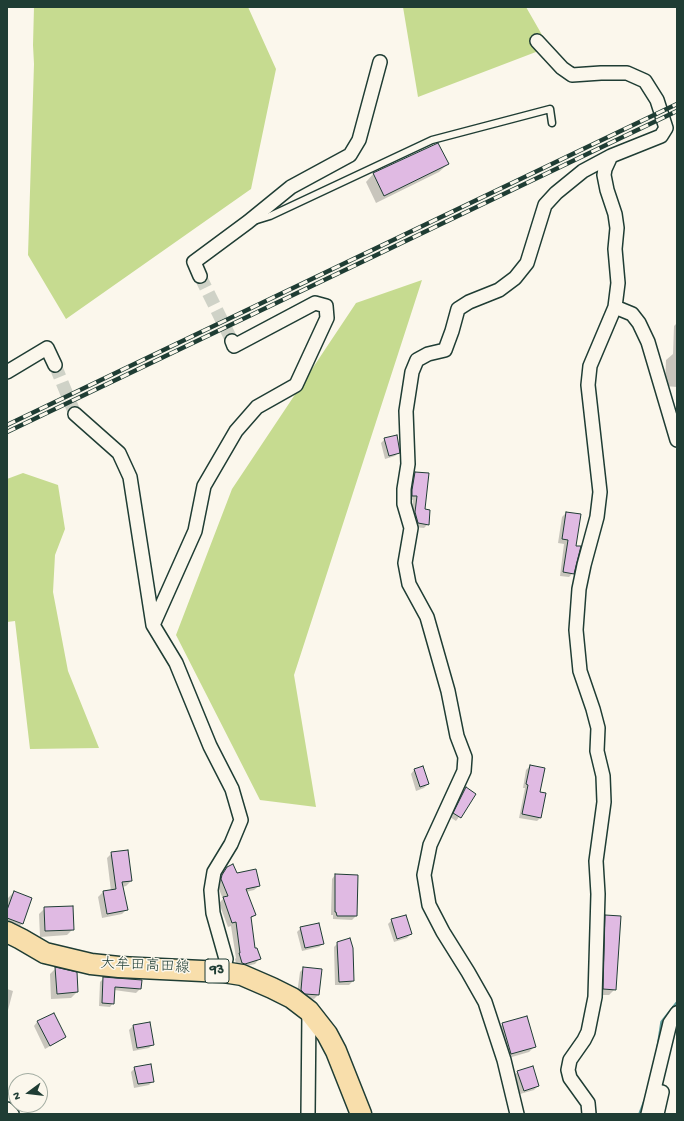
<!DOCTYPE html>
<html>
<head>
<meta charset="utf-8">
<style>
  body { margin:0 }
  #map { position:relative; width:684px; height:1121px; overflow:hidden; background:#fbf7ec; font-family:"Gochi Hand",sans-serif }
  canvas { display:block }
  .frame { position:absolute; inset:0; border:8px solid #1f3d34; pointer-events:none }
  .north { position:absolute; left:8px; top:1073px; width:40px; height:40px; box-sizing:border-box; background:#fbf7ec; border:1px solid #a3ada2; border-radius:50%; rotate:255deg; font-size:11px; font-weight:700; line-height:16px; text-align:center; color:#1f3d34 }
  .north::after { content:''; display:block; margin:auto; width:14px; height:18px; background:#1f3d34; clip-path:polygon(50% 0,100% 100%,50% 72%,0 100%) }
</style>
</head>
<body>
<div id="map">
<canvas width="684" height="1121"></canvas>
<div class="frame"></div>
<div class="north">N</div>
</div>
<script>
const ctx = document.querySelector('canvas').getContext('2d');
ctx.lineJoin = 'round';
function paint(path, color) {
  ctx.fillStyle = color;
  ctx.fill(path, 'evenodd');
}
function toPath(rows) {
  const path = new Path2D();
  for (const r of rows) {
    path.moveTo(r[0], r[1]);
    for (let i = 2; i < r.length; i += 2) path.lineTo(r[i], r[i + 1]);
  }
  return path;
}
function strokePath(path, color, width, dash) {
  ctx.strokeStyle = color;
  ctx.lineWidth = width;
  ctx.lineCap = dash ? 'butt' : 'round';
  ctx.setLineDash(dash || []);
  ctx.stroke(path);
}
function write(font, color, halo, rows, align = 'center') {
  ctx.font = font + ' "Gochi Hand","Klee One",sans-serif';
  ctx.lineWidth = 3;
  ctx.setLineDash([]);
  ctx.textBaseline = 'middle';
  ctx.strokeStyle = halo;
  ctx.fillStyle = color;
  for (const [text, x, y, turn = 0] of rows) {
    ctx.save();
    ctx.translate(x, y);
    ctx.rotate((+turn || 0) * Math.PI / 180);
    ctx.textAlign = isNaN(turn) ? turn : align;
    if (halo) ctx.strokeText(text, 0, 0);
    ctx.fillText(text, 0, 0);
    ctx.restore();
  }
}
paint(toPath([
  [34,7,248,7,276,69,251,189,66,319,28,255,34,64,33,45],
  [403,7,526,7,549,47,418,97],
  [422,280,294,675,316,807,260,800,176,635,232,489,356,303],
  [23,473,58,485,65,529,55,555,53,592,68,671,99,748,30,749,15,621,7,622,7,479]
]), '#c6db90');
paint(toPath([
  [448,164,439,172,376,203,366,182,374,173],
  [677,323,677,387,665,386,666,360,673,354,674,326],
  [385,439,399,452,395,456,385,459,381,443],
  [415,473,428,524,424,528,414,527,411,517,413,500,409,499,411,477],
  [566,513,575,546,573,573,569,577,560,576,564,544,558,543,562,517],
  [530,766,539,792,540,818,537,821,519,818,525,788,523,788,526,770],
  [414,770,428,784,424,788,416,791,411,774],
  [466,789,475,795,456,821,450,817,462,792],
  [112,853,131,881,126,886,122,887,127,909,122,914,102,918,98,897,103,892,111,891,107,858],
  [227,867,237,874,259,886,254,890,246,892,255,915,250,919,255,950,259,959,255,964,239,968,237,968,235,959,236,958,231,926,228,927,219,903,223,899,217,884,222,872],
  [335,875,357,876,356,916,352,920,333,919,333,915,331,915,332,879],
  [14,892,31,898,22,924,16,930,7,926,7,901,8,898],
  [45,908,73,929,67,935,40,937,39,914],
  [606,916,615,989,609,995,598,995,600,922],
  [392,920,411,934,407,938,394,942,388,924],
  [301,928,323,944,319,947,302,951,297,932],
  [338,943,353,981,349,985,335,985,334,947],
  [56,968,77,992,71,998,51,999,50,974],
  [304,968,318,995,314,999,301,997,297,994,300,972],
  [104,978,140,989,136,993,114,990,113,1003,110,1007,99,1006,100,982],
  [7,989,13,991,7,1014],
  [53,1014,65,1037,61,1040,45,1049,34,1026,37,1022],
  [503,1024,535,1046,529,1052,505,1059,497,1030],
  [133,1026,153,1044,149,1048,133,1051,129,1030],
  [135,1068,153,1081,149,1085,134,1088,131,1072],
  [518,1072,538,1086,534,1090,520,1094,514,1075]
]), '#0003');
strokePath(toPath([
  [658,1048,662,1022,677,1003],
  [640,1114,645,1101]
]), '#609e9d', 3.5);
const building = toPath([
  [438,143,449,164,384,196,373,173,438,143],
  [397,435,400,453,389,456,384,438,397,435],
  [415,472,429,473,425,509,430,510,429,525,418,523,415,512,417,496,412,496,412,490,415,472],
  [566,512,581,514,576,546,581,546,574,574,563,572,568,540,562,539,566,512],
  [530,765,545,768,540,792,546,793,541,818,522,814,528,785,526,784,530,765],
  [423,766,429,784,420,787,414,769,423,766],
  [466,787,476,794,461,818,453,813,466,787],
  [128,850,132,881,122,882,128,910,107,914,103,891,116,889,111,852,128,850],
  [233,864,237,873,256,869,260,886,246,889,256,915,251,917,255,948,257,948,261,959,245,964,242,963,239,953,240,953,236,922,232,923,223,897,228,896,221,879,222,875,227,867,233,864],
  [335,874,358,875,357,916,337,916,336,912,335,912,335,874],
  [14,891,32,898,23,924,7,918,7,910,14,891],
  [73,906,74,930,45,931,44,907,73,906],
  [406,915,412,934,397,939,391,919,406,915],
  [605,915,621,916,616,990,603,989,605,915],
  [319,923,324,944,305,948,300,927,319,923],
  [350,938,353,948,354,981,339,982,337,942,350,938],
  [55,967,77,972,78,992,57,994,55,967],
  [303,967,322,969,319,995,305,994,301,990,303,967],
  [103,977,142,980,141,989,115,987,114,1004,102,1003,103,977],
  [54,1013,66,1037,50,1046,37,1021,54,1013],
  [527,1016,536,1047,511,1054,502,1023,527,1016],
  [150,1022,154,1045,137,1048,133,1025,150,1022],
  [151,1064,154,1082,138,1084,134,1067,151,1064],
  [533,1066,539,1086,524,1091,517,1071,533,1066]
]);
paint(building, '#e0bae3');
strokePath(building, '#1f3d34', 1);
strokePath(toPath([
  [200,276,232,341],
  [55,365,75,414]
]), '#cfd2c7', 13, [13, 6]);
const lane = toPath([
  [257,220,270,216,432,140,550,109,552,123]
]);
const street = toPath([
  [200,276,194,262,248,222,291,187,350,155,359,140,380,62],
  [615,307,632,314,639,323,648,342,677,440],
  [7,372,47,348,55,365],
  [75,414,119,453,130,477,153,625,176,663,210,746,232,789,241,820,231,844,214,872,211,890,213,913,226,959,223,972],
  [153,625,195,531,204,486,236,431,257,407,296,385,327,318,326,306,315,303,234,346,232,341],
  [7,1109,12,1114],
  [308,1114,309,1011],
  [517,1114,504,1060,485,1002,468,972,443,932,429,905,424,875,430,845,464,771,465,757,457,736,448,691,427,617,409,584,405,563,411,528,404,504,404,489,408,464,406,411,412,372,417,360,428,354,445,350,452,331,458,309,469,302,499,290,515,278,527,263,545,205,556,193,583,171,611,156,661,136,666,128,657,100,645,81,627,73,601,73,572,75,562,68,537,41],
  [589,1114,588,1103,570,1078,568,1070,570,1060,584,1040,588,1032,595,997,598,894,596,861,604,802,603,776,597,751,598,728,593,709,580,671,576,630,579,589,584,565,597,517,600,492,588,385,590,366,615,307,618,283,615,249,617,228,615,214,607,190,604,175,605,169,611,156],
  [648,1114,670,1023,677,1013],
  [657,1114,662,1092]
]);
const primary = toPath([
  [7,932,21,939,45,953,91,964,119,967,223,972,242,975,272,988,292,998,309,1011,327,1034,336,1051,361,1114]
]);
strokePath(lane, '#1f3d34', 9);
strokePath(street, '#1f3d34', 16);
strokePath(primary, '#1f3d34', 23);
strokePath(lane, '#fbf7ec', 6);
strokePath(street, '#fbf7ec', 13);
strokePath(primary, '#f8deab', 20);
const rail = toPath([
  [7,425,677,104],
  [7,432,677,111]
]);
strokePath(rail, '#1f3d34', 4.5);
strokePath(rail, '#fbf7ec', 3, [9]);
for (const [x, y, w] of [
  [217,971,24]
]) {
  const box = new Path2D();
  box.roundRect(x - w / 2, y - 12, w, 24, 3);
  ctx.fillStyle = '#fbf7ec';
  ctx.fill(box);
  strokePath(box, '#1f3d34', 1);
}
write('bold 14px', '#1f3d34', null, [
  ["93",217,971]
]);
write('15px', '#1f3d34', '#fbf7ec', [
  ["大牟田高田線",145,967,3]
]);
</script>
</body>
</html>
